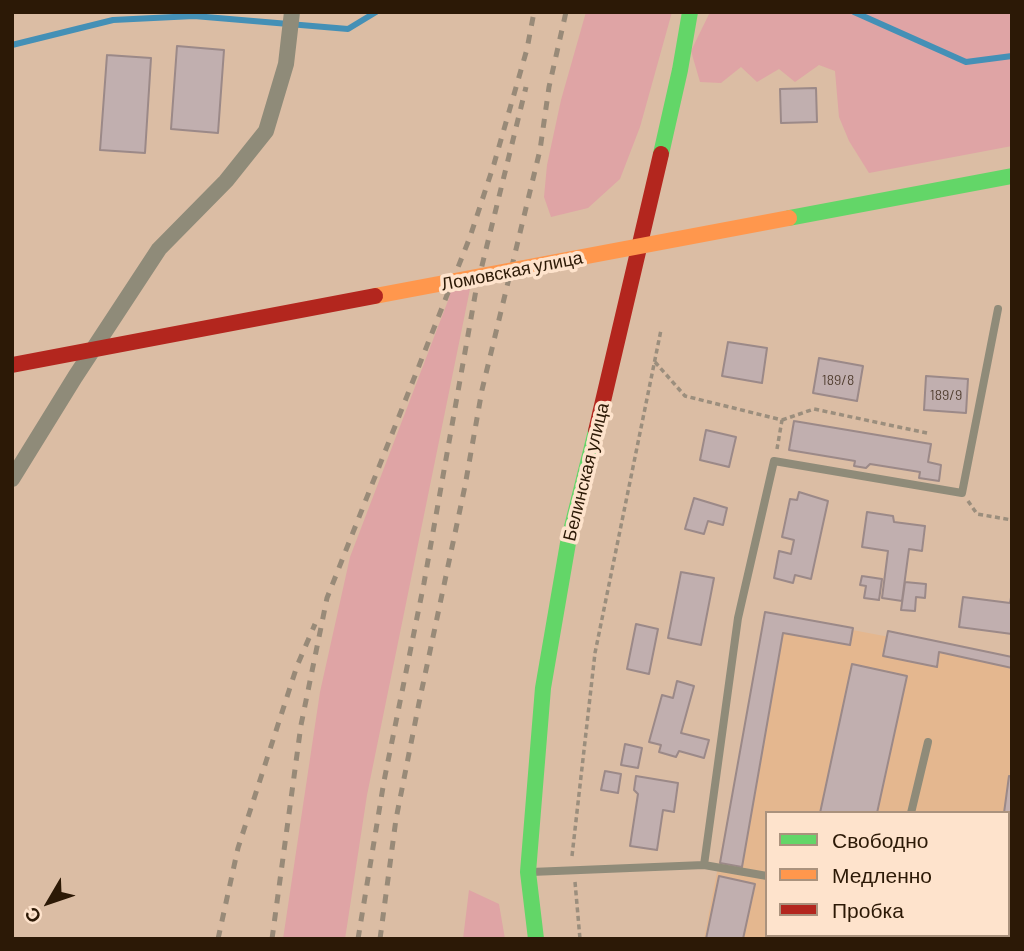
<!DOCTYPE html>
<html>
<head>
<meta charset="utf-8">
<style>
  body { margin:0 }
  #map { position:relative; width:1024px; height:951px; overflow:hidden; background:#dbbda4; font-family:Barlow,sans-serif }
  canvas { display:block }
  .frame { position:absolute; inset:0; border:14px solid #2c1906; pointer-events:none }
  .legend { position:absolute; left:765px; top:811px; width:245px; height:126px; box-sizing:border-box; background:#fee3cc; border:2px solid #aa927d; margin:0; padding:9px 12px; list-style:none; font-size:21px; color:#2c1906 }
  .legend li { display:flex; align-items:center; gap:14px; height:35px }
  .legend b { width:35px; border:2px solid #aa927d }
  .north { position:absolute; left:14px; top:867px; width:70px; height:70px; -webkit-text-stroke:5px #fee3cc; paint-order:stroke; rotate:231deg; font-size:19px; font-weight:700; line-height:28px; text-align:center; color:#2c1906 }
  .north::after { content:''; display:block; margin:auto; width:24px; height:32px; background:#2c1906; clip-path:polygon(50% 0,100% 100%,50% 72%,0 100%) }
</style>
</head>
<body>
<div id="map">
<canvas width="1024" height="951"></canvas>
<div class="frame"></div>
<ul class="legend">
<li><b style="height:9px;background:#63d668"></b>Свободно</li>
<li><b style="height:9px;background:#ff974d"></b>Медленно</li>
<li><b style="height:9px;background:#b3261e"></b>Пробка</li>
</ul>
<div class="north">С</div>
</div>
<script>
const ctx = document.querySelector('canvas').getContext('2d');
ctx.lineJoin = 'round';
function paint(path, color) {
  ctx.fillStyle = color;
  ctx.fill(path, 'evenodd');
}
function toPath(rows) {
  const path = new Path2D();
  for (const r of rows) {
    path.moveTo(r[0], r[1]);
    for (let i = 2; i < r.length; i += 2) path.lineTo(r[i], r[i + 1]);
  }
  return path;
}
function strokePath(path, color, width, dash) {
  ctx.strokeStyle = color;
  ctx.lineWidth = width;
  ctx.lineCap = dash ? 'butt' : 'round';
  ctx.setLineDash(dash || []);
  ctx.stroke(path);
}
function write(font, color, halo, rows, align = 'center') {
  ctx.font = font + ' Barlow,sans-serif';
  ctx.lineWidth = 7;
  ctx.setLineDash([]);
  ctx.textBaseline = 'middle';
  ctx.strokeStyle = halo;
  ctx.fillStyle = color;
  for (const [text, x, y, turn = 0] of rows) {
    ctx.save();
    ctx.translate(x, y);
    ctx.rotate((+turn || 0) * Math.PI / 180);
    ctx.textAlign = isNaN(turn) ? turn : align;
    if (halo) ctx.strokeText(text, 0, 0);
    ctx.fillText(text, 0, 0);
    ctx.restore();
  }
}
paint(toPath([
  [767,614,1012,660,1012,939,704,939],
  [767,813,1008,813,1008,935,767,935]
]), '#e4b78f');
paint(toPath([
  [586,12,672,12,640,127,620,179,588,208,551,217,544,197,547,165,561,100],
  [710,12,1012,12,1012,146,869,173,849,141,839,117,835,71,819,65,795,82,779,69,757,82,741,67,721,83,700,82,691,51],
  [450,289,470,289,367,795,345,939,283,939,320,692,350,557,449,298],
  [469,890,499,904,505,939,463,939]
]), '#dfa4a5');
strokePath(toPath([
  [854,12,966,62,1012,56],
  [12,45,113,20,194,16,348,29,376,12]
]), '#4490b6', 6);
const building = toPath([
  [177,46,224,50,218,133,171,129,177,46],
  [107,55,151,58,145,153,100,150,107,55],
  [816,88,817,122,781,123,780,89,816,88],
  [728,342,767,348,762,383,722,376,728,342],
  [819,358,863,366,857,401,813,393,819,358],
  [926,376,968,379,966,413,924,410,926,376],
  [794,421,931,444,928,462,941,465,939,481,919,478,920,472,870,464,866,468,854,466,855,461,789,450,794,421],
  [706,430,736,437,729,467,700,460,706,430],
  [799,492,828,501,811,579,795,575,793,583,774,578,779,551,791,554,794,540,782,537,790,499,797,500,799,492],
  [694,498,727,508,723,525,708,521,704,534,685,529,694,498],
  [867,512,893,516,894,522,925,526,922,551,909,549,902,601,882,598,888,551,862,547,867,512],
  [681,572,714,578,701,645,668,638,681,572],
  [862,576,882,579,879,600,864,598,866,586,860,585,862,576],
  [905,582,926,584,925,598,916,597,915,611,901,610,905,582],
  [1012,592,1012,634,959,627,963,597,1010,603,1012,592],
  [765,612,853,628,850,645,783,633,742,867,720,863,765,612],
  [636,624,658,629,649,674,627,669,636,624],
  [888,631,1012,657,1012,668,939,652,937,667,883,656,888,631],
  [852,664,907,676,877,813,820,813,852,664],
  [677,681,694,686,681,733,709,740,704,758,679,751,676,757,659,752,661,745,649,742,662,695,673,698,677,681],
  [625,744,642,748,638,768,621,765,625,744],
  [605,771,621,774,618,793,601,790,605,771],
  [636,776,678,783,674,812,663,810,657,850,630,846,638,794,634,790,636,776],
  [1009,776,1012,777,1012,939,851,939,826,935,1008,935,1008,813,1004,813,1009,776],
  [719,876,755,884,743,939,706,939,719,876]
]);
paint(building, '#c1afaf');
strokePath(building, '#9b8988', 2);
strokePath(toPath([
  [655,362,685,396,782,420,777,449],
  [782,420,814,409,927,433],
  [968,501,977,514,1012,520],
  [572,856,595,653,661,330],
  [575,882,580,939]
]), '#9b8e7d', 3.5, [5, 3.5]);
strokePath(toPath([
  [911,813,928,742],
  [704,865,767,876],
  [531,872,704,865,738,618,774,461,962,493,998,309]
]), '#8f8b79', 8);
strokePath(toPath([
  [12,479,75,377,159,249,226,181,266,131,286,64,292,12]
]), '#8f8b79', 16);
strokePath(toPath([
  [661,154,680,70,690,12],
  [536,939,528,872,543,688,568,543,596,431]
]), '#63d668', 16);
strokePath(toPath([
  [596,431,661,154]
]), '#b3261e', 16);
strokePath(toPath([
  [218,939,238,848,297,666,315,624],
  [272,939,301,725,327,598,470,237,494,164,527,49,534,12],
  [358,939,384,781,424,583,476,290,526,87],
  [380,939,396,819,419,703,465,486,482,390,540,150,549,87,566,12]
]), '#988a78', 5, [9, 9]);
strokePath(toPath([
  [789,218,1012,176]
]), '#63d668', 16);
strokePath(toPath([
  [375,296,789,218]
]), '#ff974d', 16);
strokePath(toPath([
  [12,365,375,296]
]), '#b3261e', 16);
write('14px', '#513e30', null, [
  ["189/8",838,380],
  ["189/9",946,395]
]);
write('18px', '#2c1906', '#fee3cc', [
  ["Ломовская улица",512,271,-11],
  ["Белинская улица",586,472,-76]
]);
</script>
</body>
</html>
